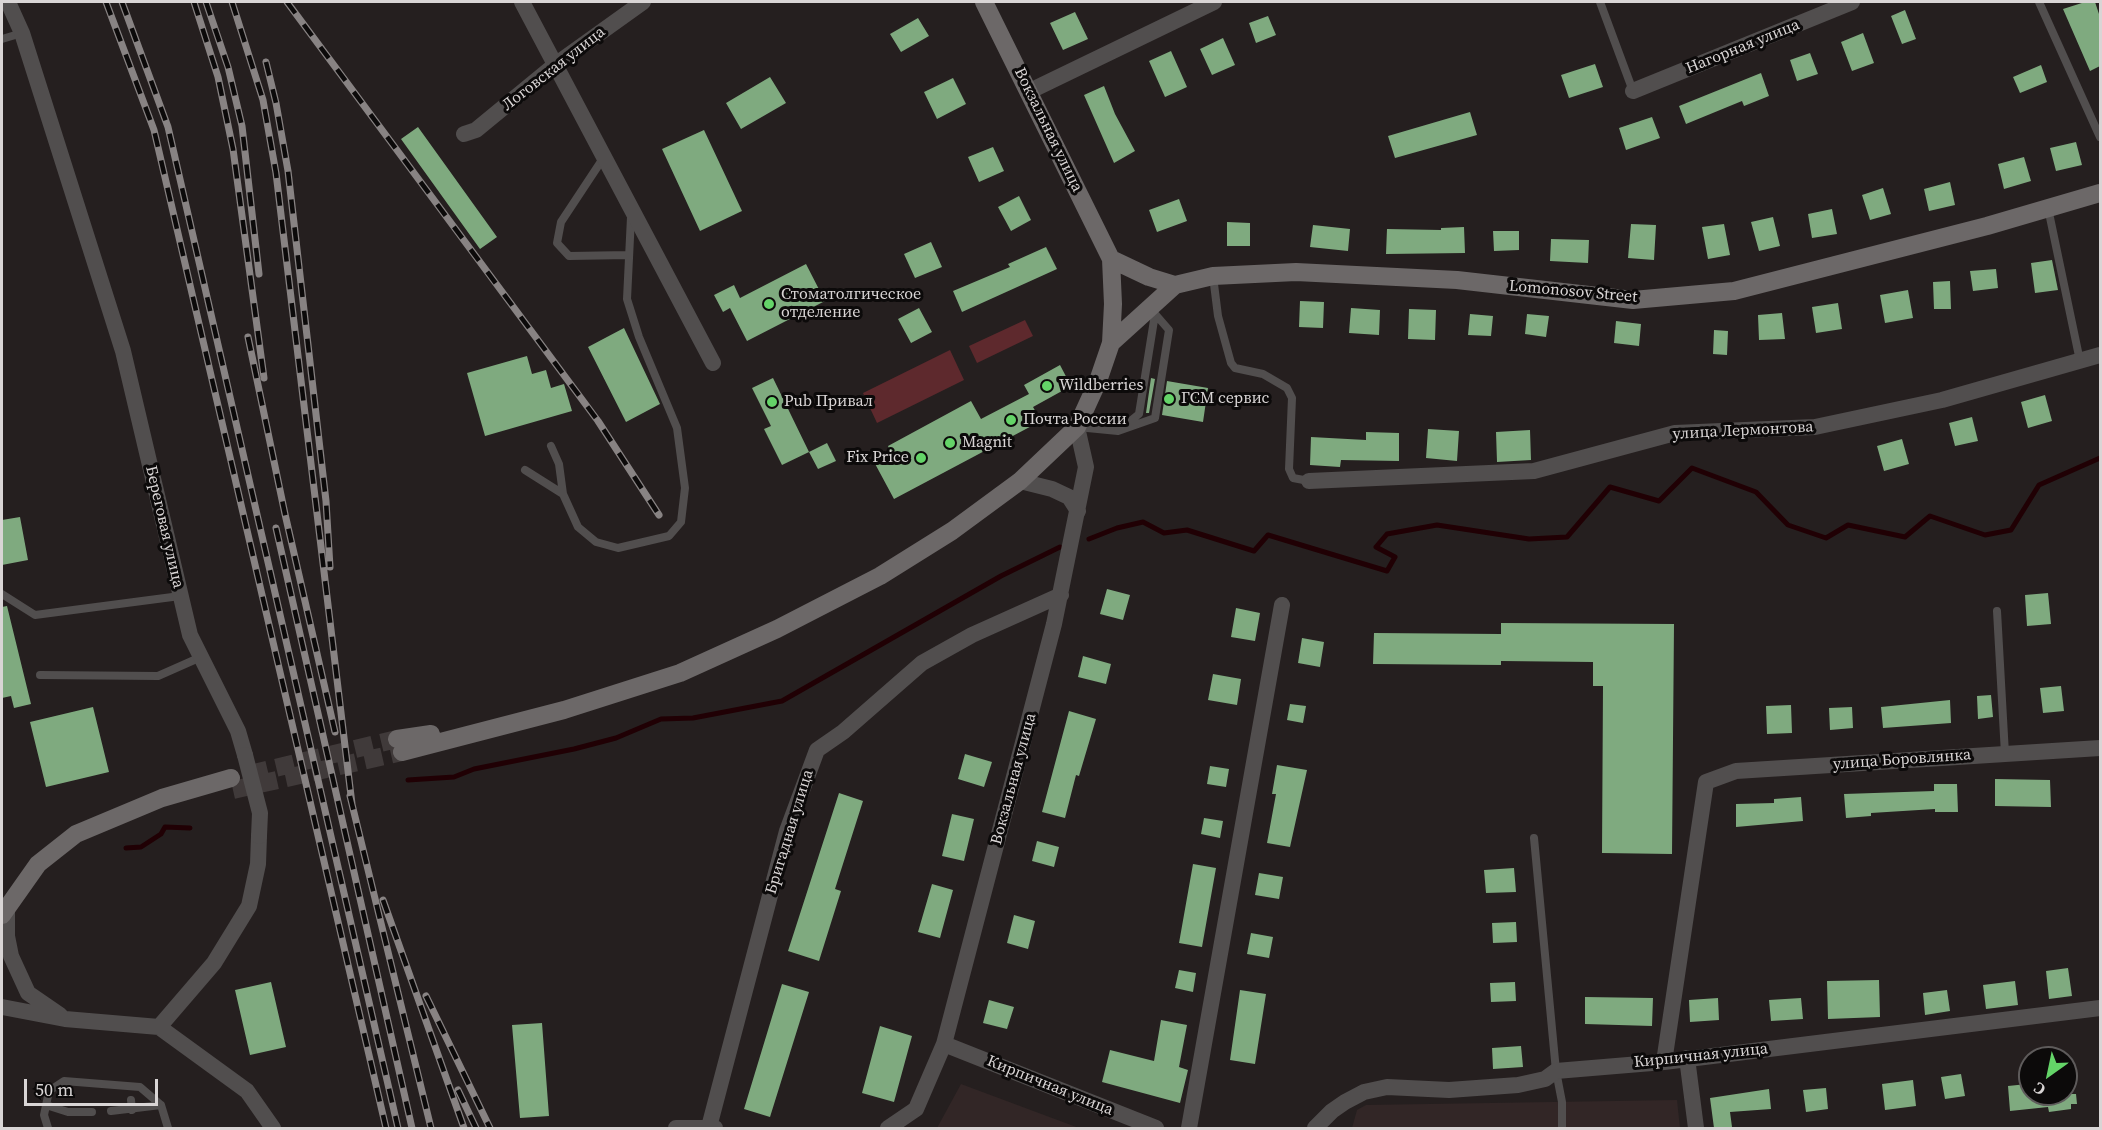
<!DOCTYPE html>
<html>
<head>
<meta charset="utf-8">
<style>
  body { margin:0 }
  #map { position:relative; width:2102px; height:1130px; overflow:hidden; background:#251f1f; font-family:"Source Serif 4",serif }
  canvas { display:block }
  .frame { position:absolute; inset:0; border:3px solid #d9d5d5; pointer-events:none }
  .north { position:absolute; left:2018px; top:1046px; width:60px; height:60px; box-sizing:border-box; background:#0c0a0a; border:2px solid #5e5b5b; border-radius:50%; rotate:213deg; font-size:16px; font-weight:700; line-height:24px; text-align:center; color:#d9d5d5 }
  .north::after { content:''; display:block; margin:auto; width:21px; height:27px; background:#64d468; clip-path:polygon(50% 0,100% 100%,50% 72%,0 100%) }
  .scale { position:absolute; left:24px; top:1079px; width:134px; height:27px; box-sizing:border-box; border:3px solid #d9d5d5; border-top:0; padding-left:8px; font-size:18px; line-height:21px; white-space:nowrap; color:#d9d5d5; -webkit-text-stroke:4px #0c0a0a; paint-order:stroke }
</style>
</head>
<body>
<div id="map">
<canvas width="2102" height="1130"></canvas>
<div class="frame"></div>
<div class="north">С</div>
<div class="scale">50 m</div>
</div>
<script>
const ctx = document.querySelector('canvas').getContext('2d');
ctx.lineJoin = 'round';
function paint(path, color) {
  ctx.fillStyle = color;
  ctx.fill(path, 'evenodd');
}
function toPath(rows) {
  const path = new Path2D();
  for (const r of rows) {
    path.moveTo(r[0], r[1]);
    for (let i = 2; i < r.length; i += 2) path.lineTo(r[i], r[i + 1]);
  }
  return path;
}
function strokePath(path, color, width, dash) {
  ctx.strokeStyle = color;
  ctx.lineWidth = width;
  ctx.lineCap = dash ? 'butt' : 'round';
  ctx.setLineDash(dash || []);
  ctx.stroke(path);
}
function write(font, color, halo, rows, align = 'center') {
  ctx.font = font + ' "Source Serif 4",serif';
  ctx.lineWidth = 6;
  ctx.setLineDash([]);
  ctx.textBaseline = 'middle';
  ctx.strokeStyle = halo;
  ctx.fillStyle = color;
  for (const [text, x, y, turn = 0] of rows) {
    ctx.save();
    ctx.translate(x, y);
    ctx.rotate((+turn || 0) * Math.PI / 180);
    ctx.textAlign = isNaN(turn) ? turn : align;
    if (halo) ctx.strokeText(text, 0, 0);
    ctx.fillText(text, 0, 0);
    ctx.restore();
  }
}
paint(toPath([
  [961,1084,1079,1128,937,1128],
  [1677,1100,1680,1128,1352,1128,1357,1110,1366,1105]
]), '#322626');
paint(toPath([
  [1025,320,1033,336,977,363,969,346],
  [950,350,964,380,877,423,863,393]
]), '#5e292d');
strokePath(toPath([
  [1089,539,1117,528,1143,522,1164,533,1187,530,1254,551,1268,535,1387,571,1395,557,1376,547,1387,534,1437,525,1529,539,1567,537,1610,487,1659,501,1692,468,1756,492,1788,525,1826,538,1848,525,1905,537,1930,516,1985,535,2011,530,2039,485,2100,458],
  [408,780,454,777,474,769,574,749,616,738,661,719,693,718,782,701,1001,576,1060,547],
  [126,848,141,847,161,834,165,827,190,828]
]), '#200004', 5);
paint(toPath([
  [2085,2,2095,2,2100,17,2100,66,2090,71,2063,9],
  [1905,10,1916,39,1902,44,1891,16],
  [1075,12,1088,39,1063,50,1050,23],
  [1268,16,1276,35,1256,43,1249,23],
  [918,18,929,36,901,52,890,34],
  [1863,33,1874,63,1852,71,1841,42],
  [1223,38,1235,65,1212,75,1200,49],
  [1171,51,1187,87,1165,97,1149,61],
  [1810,53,1818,74,1797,81,1790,60],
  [1595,64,1603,87,1569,98,1561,75],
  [2041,65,2047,82,2020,93,2013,77],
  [1761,73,1769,96,1744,106,1742,101,1686,124,1679,106],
  [770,77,786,103,741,129,726,103],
  [953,78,966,104,937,119,924,92],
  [1104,86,1115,114,1135,151,1114,163,1084,95],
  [1470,112,1477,135,1395,158,1388,136],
  [1652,117,1660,138,1626,150,1619,128],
  [418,127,497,237,480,249,401,139],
  [704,130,742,211,700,231,662,149],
  [2076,142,2082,165,2056,171,2050,148],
  [993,147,1004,171,979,182,968,157],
  [2024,157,2031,181,2004,189,1998,164],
  [1950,182,1955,205,1929,211,1924,189],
  [1883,188,1891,214,1870,220,1862,195],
  [1019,196,1031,220,1011,231,998,207],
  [1179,199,1187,221,1157,232,1149,210],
  [1832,209,1837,234,1812,238,1808,214],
  [1773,217,1780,246,1759,251,1751,222],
  [1227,222,1250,223,1250,246,1227,246],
  [1631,224,1656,225,1654,260,1628,258],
  [1724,224,1730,255,1708,259,1702,227],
  [1313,225,1350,229,1348,251,1310,247],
  [1464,227,1465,253,1386,254,1387,229,1441,230,1441,228],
  [1493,231,1519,231,1519,250,1494,251],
  [1551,239,1589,240,1588,263,1550,261],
  [931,242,942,267,915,278,904,254],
  [1046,247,1057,269,962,312,953,291,1010,267,1008,264],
  [2052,260,2058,290,2035,293,2031,263],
  [806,264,825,301,747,341,730,308,723,312,714,295,734,285,740,298],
  [1996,269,1998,288,1973,291,1970,271],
  [1950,281,1951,309,1934,309,1933,282],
  [1908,290,1913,318,1885,323,1880,295],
  [1300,301,1324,302,1323,328,1299,327],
  [1838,303,1842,329,1816,333,1812,307],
  [919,308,932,332,911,343,898,319],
  [1351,308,1380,310,1379,335,1349,333],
  [1409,309,1436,310,1435,340,1408,339],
  [1782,313,1785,339,1759,340,1758,315],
  [1470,314,1493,316,1491,336,1468,335],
  [1527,314,1549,316,1546,337,1525,334],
  [1616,321,1641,324,1639,346,1614,343],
  [624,328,660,404,626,422,588,347],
  [1714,330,1728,331,1727,355,1713,354],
  [527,356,532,374,546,370,551,388,564,384,572,411,485,436,467,373],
  [1060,365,1071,386,1033,407,1041,421,894,499,873,460,890,451,888,446,971,401,981,419,1029,394,1024,385],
  [773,378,809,452,782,465,764,429,771,426,752,388],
  [1151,378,1155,379,1149,413,1146,413],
  [1167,381,1208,388,1203,422,1162,415],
  [2045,395,2052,421,2028,428,2021,402],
  [1972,417,1978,441,1955,446,1949,423],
  [1428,429,1459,431,1457,461,1426,458],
  [1530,430,1531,460,1497,462,1496,432],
  [1366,432,1399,433,1399,461,1341,460,1340,467,1310,465,1311,437,1366,440],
  [1902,439,1909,464,1884,471,1877,446],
  [827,443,836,461,818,469,809,452],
  [20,517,28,560,2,565,2,520],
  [1107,589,1130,595,1123,620,1100,614],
  [2048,593,2051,624,2027,626,2025,595],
  [7,606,31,704,14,708,11,696,2,698,2,607],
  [1236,608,1260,613,1255,641,1231,637],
  [1501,623,1674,624,1672,854,1602,853,1603,686,1593,686,1593,662,1501,661,1501,665,1373,664,1374,633,1501,634],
  [1302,638,1324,642,1320,667,1298,663],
  [1083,656,1111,664,1106,684,1078,677],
  [1213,674,1241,679,1237,705,1208,700],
  [2061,686,2064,711,2043,713,2040,688],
  [1991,695,1993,717,1978,719,1977,696],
  [1950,700,1951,723,1883,728,1881,707],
  [1290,704,1306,706,1303,723,1287,720],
  [1791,705,1792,733,1767,734,1766,706],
  [93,707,109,772,46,787,30,722],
  [1852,707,1853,728,1830,730,1829,708],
  [1069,711,1096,719,1079,776,1076,775,1065,818,1042,812],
  [965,754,992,762,984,787,958,779],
  [1277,765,1307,770,1290,847,1267,843,1276,794,1272,794],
  [1210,766,1229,769,1226,787,1207,784],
  [1995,779,2050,780,2051,807,1995,806],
  [1934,784,1957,784,1958,812,1935,812,1935,809,1871,813,1871,816,1846,818,1844,794,1934,791],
  [839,793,863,801,835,889,841,891,819,961,788,951],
  [1801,797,1803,821,1736,827,1736,804,1774,803,1774,799],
  [952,814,974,819,964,861,942,856],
  [1204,818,1223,821,1220,838,1201,834],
  [1037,841,1059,847,1054,867,1032,861],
  [1193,864,1216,868,1202,947,1179,943],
  [1514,868,1516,892,1486,893,1484,870],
  [1259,873,1283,877,1279,899,1255,895],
  [932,884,953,890,940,938,918,932],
  [1014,915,1035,921,1028,949,1007,943],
  [1516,922,1517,942,1493,943,1492,923],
  [1251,933,1273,937,1269,958,1247,954],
  [2068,968,2072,996,2049,999,2046,971],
  [1179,970,1196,973,1193,992,1175,988],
  [1879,980,1880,1017,1828,1019,1827,981],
  [2015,981,2018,1005,1986,1009,1983,985],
  [271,982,286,1047,250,1055,235,990],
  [1515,982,1516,1001,1491,1002,1490,983],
  [782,984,809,992,770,1117,744,1109],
  [1240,990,1266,994,1255,1064,1230,1060],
  [1947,990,1950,1011,1925,1015,1923,993],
  [1585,997,1653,998,1652,1026,1585,1024],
  [1718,998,1719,1020,1690,1022,1689,1000],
  [1801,998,1803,1019,1771,1021,1769,1000],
  [989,1000,1014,1007,1007,1029,983,1023],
  [1161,1020,1187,1025,1179,1067,1188,1070,1180,1103,1102,1082,1110,1050,1154,1061],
  [542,1023,549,1116,520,1118,512,1025],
  [880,1026,912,1036,894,1102,862,1093],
  [1521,1046,1523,1067,1493,1069,1492,1048],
  [1961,1074,1965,1096,1945,1099,1941,1077],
  [1913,1080,1916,1106,1885,1110,1882,1084],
  [2027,1084,2028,1094,2076,1094,2077,1104,2071,1104,2071,1109,2049,1112,2048,1107,2010,1111,2008,1086],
  [1826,1088,1828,1109,1806,1112,1803,1090],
  [1769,1089,1771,1109,1730,1112,1732,1127,1714,1128,1710,1098]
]), '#7faa7f');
strokePath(toPath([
  [250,774,397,739],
  [233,790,402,752]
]), '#403a3a', 18, [18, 9]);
strokePath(toPath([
  [1600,2,1633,91],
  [2039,2,2100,137],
  [2,39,22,33],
  [604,157,561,222,557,243,569,256,629,255],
  [2048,208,2080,361],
  [1213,276,1218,316,1231,363,1235,368,1263,374,1287,388,1292,398,1289,469,1293,478,1309,481],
  [1077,427,1118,431,1155,418,1169,330,1149,307],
  [1123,427,1139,414,1155,314],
  [551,446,559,464,563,494,578,527,596,542,618,548,669,536,681,522,685,488,677,428,639,337,627,299,631,217],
  [525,470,563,494],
  [2,594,35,615,180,596],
  [1997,611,2005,754],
  [40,675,158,676,201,657],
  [1534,838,1556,1071,1562,1102,1562,1128],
  [131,1100,132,1110],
  [46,1105,68,1112,92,1112],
  [111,1111,161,1105],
  [48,1128,44,1115,49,1091,64,1081,140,1087,161,1105,168,1128]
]), '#514e4e', 8);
strokePath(toPath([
  [8,2,22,33,123,351,190,635,238,731,245,755],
  [522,2,713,363],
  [1030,91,1214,2],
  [1633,91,1852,2],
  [464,134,476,130,555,65,643,2],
  [1020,481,1052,489,1069,497,1078,511],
  [1309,481,1534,471,1675,433,1815,427,1942,400,2100,355],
  [7,905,7,936,11,956,28,993,60,1015],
  [2,1007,65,1019,159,1027,247,1091,273,1128],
  [159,1027,214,963,249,906,258,864,259,836],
  [944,1044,1156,1128],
  [1687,1058,1696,1128],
  [1664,1062,1706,782,1736,771,2100,748],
  [709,1127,787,831,817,750,843,732,922,663,972,635,1061,595],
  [676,1128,715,1128],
  [888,1128,916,1109,944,1044,1054,624,1086,467,1077,427],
  [1189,1128,1282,605],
  [1315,1128,1332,1111,1345,1102,1364,1092,1387,1087,1449,1090,1518,1085,1545,1079,1556,1071,1664,1062,2100,1008]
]), '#514e4e', 16);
strokePath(toPath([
  [1111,259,1149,277,1175,285,1213,276,1296,272,1457,280,1633,300,1734,291,1987,226,2100,193],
  [1111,343,1175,285],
  [397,739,431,734],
  [402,752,564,710,680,673,777,629,880,576,952,531,1020,481,1077,427,1098,381,1111,343,1113,304,1111,259,984,2],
  [2,915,38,864,76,834,162,798,231,778]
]), '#6c6868', 18);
const rail = toPath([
  [106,2,154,130,386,1128],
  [122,2,168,127,398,1128],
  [194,2,218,77,233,149,264,378],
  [206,2,228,67,242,126,259,274],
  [232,2,263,100,276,173,352,804],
  [287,2,598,421,659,515],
  [266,62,276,103,288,171,326,501,330,567],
  [248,337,285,514,335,732],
  [276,528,412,1128],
  [350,796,431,1128],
  [383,900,464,1128],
  [426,996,490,1128],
  [458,1090,476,1128]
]);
strokePath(rail, '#888383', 7);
strokePath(rail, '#0c0a0a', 4.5, [14]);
strokePath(toPath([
  [245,755,260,813,259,836]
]), '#514e4e', 16);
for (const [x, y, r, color] of [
  [769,304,6,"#64d468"],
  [1047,386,6,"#64d468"],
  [1169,399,6,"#64d468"],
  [772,402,6,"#64d468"],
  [1011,420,6,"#64d468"],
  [950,443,6,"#64d468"],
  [921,458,6,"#64d468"]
]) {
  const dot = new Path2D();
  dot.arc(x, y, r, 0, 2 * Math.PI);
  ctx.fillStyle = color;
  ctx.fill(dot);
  strokePath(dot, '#0c0a0a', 2);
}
write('16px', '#d9d5d5', '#0c0a0a', [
  ["Нагорная улица",1743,47,-22],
  ["Логовская улица",554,69,-38],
  ["Вокзальная улица",1048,130,64],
  ["Lomonosov Street",1573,292,5],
  ["улица Лермонтова",1743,431,-3],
  ["Береговая улица",164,527,77],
  ["улица Боровлянка",1902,760,-4],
  ["Вокзальная улица",1014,779,-75],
  ["Бригадная улица",790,832,-73],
  ["Кирпичная улица",1701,1056,-6],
  ["Кирпичная улица",1050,1086,22]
]);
write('16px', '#d9d5d5', '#0c0a0a', [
  ["Стоматолгическое",781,295],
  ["отделение",781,313],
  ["Wildberries",1059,386],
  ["ГСМ сервис",1181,399],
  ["Pub Привал",784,402],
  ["Почта России",1023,420],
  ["Magnit",962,443],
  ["Fix Price",909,458,"right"]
], 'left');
</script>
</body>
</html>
